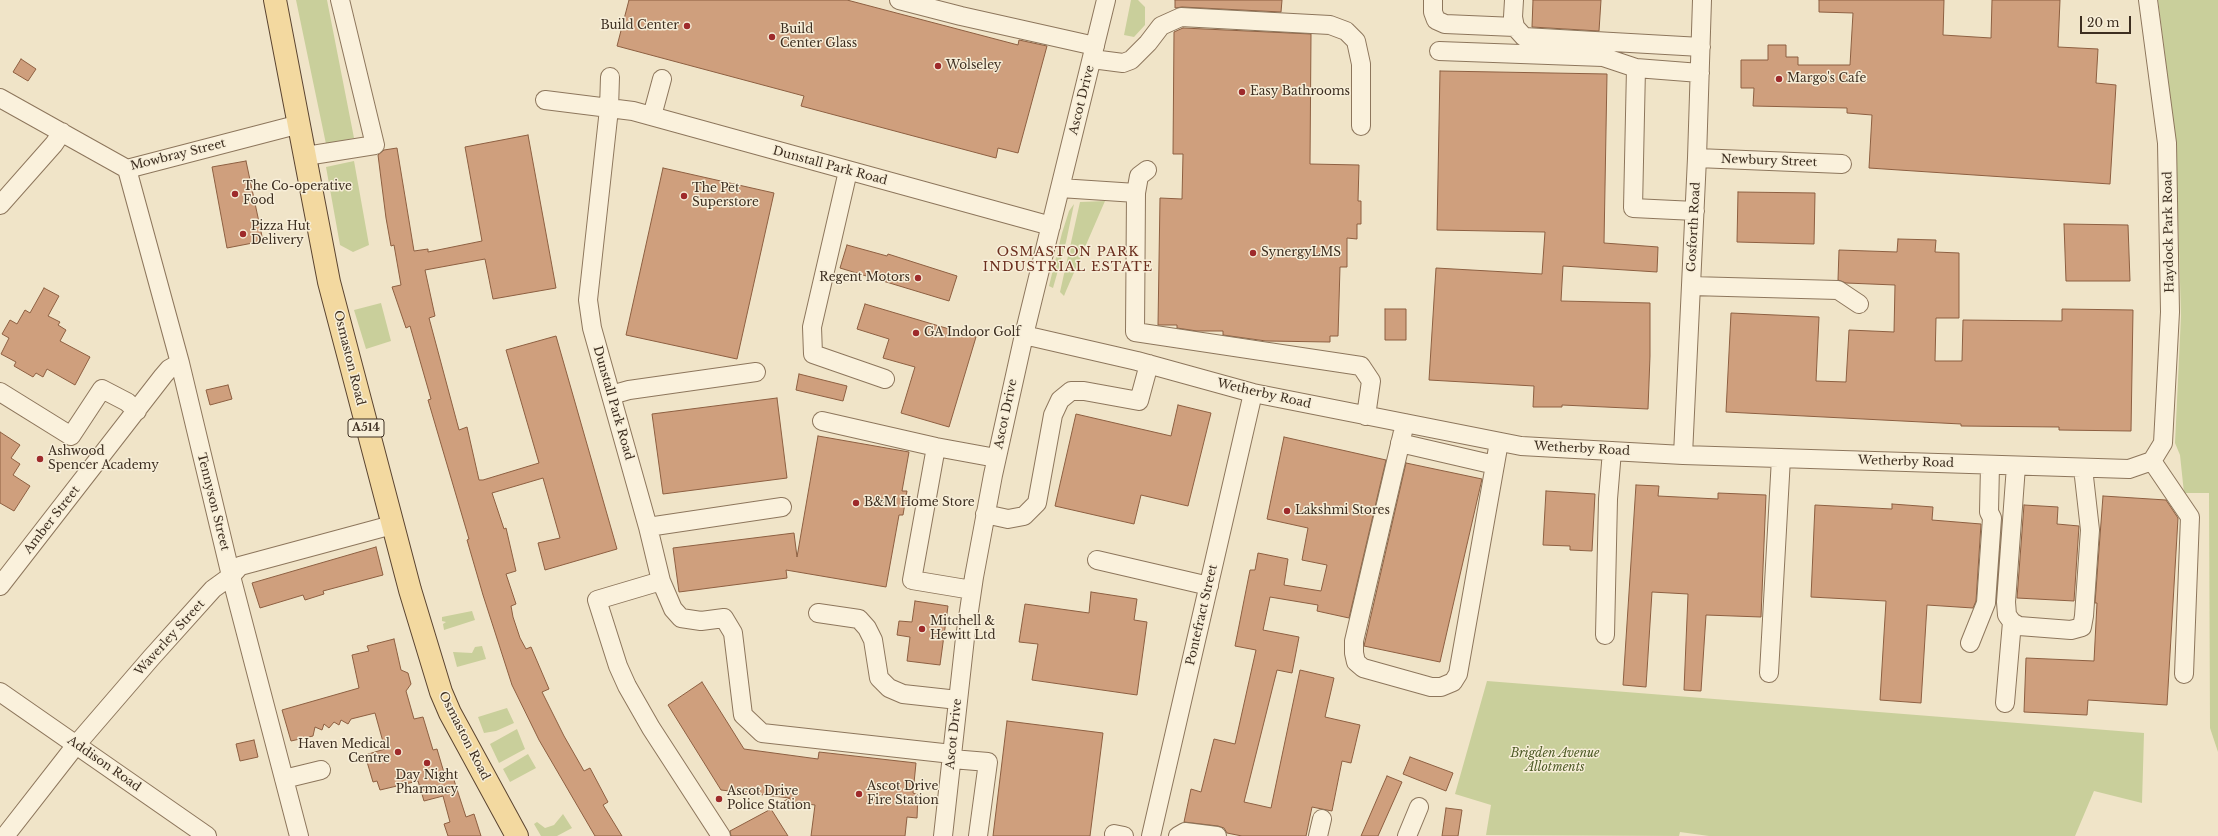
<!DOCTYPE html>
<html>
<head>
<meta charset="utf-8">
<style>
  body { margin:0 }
  #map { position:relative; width:2218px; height:836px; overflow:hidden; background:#f0e4c8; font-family:"Libre Baskerville",serif }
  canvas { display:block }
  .scale { position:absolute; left:2080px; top:16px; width:51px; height:18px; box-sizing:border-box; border:2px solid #3d2e20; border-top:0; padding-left:5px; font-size:12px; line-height:14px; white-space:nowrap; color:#3d2e20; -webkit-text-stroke:3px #f7eed8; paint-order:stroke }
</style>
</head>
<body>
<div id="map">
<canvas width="2218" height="836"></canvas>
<div class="scale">20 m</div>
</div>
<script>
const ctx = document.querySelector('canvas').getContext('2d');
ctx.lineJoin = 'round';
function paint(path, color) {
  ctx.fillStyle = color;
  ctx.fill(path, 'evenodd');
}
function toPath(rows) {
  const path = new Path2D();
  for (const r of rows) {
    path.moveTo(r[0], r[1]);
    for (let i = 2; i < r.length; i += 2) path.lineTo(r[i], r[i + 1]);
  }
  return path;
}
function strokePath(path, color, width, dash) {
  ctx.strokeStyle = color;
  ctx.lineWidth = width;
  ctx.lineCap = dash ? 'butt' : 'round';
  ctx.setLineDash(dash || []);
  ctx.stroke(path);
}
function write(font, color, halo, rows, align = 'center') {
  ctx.font = font + ' "Libre Baskerville",serif';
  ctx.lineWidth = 3;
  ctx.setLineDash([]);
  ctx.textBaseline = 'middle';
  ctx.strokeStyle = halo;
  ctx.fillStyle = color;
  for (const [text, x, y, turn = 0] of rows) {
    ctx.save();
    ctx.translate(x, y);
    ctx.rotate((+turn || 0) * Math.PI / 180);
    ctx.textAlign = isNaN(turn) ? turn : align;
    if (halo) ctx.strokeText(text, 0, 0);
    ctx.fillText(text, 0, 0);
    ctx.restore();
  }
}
paint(toPath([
  [296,0,327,0,354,138,326,144],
  [1131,0,1138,0,1145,7,1145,25,1134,37,1124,35],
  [2158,0,2218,0,2218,752,2210,728,2209,493,2184,493,2180,455,2175,443,2181,316,2176,142],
  [354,161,369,245,353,252,340,245,326,167],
  [1105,201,1066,291,1064,296,1060,292,1080,202],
  [1074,204,1066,242,1053,288,1049,286,1062,233,1069,211],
  [381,303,391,341,366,349,354,310],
  [472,611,475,620,444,630,443,624,446,622,442,621,442,617],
  [482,646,486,659,457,667,453,652,472,653,475,647],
  [1487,681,2144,733,2142,803,2094,791,2075,836,1709,836,1680,832,1679,836,1486,835,1491,805,1455,794],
  [507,708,514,723,496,731,484,733,478,717],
  [517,729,525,749,499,763,490,744],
  [528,754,536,768,510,782,503,769],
  [563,814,572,828,557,836,541,836,534,824,537,822,545,828,554,825]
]), '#c9cf9b');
const building = toPath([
  [629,0,847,0,1018,45,1019,40,1047,46,1018,153,998,148,996,158,801,106,804,96,617,46,629,0],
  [1175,0,1282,0,1281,12,1182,7,1175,8,1175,0],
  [1533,0,1601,0,1599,31,1532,27,1533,0],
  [1819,0,1944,0,1943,35,1991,38,1992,0,2060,0,2058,47,2098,49,2096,83,2116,85,2110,184,1869,168,1872,115,1847,113,1847,108,1753,106,1754,88,1741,88,1741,60,1768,60,1768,45,1786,45,1786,57,1798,57,1798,65,1850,65,1853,13,1819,12,1819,0],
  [1183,28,1311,34,1310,164,1359,165,1358,201,1361,201,1361,224,1357,224,1357,239,1347,238,1347,267,1340,267,1338,336,1330,336,1330,342,1266,341,1223,335,1223,331,1197,331,1177,328,1177,325,1158,325,1160,198,1182,199,1183,154,1173,154,1174,32,1183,28],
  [21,59,36,69,28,81,13,72,21,59],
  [1440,71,1607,74,1604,243,1658,247,1657,272,1563,266,1561,301,1650,303,1650,356,1648,409,1562,405,1562,407,1533,407,1534,386,1429,380,1436,268,1542,274,1545,232,1437,230,1440,71],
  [528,135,556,288,493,299,485,259,425,270,435,316,429,318,459,430,467,427,479,480,483,480,539,463,506,350,556,336,617,549,545,570,538,543,560,538,543,478,492,493,504,529,506,528,516,571,506,574,516,604,511,606,513,617,520,638,526,649,531,647,549,689,542,692,564,736,584,771,590,768,608,802,603,805,622,836,595,836,539,740,512,685,483,595,467,540,469,539,428,400,431,399,410,326,406,328,392,287,401,285,394,245,391,246,386,218,378,155,384,150,397,148,414,251,428,249,428,252,482,241,465,147,528,135],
  [246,161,263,241,227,248,212,167,246,161],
  [663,168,774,193,737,359,626,335,663,168],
  [1738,192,1815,193,1814,244,1737,242,1738,192],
  [2064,224,2128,225,2130,281,2066,281,2064,224],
  [1898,239,1936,240,1935,252,1959,253,1959,318,1936,318,1935,361,1962,361,1963,320,2062,321,2062,309,2133,310,2131,431,2059,430,2059,427,1961,426,1961,424,1726,412,1731,313,1819,317,1816,381,1846,382,1849,330,1894,332,1895,285,1846,283,1838,280,1839,250,1897,252,1898,239],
  [847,245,887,256,888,254,957,276,949,301,840,268,847,245],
  [44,288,59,296,48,316,60,322,58,325,66,330,60,341,90,357,75,385,47,369,43,377,36,373,33,377,14,366,16,362,1,354,9,338,2,334,10,320,17,324,25,310,30,313,44,288],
  [865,304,976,337,949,427,901,413,915,367,883,358,889,339,857,329,865,304],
  [1385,309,1406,309,1406,340,1385,340,1385,309],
  [799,374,847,386,843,401,796,390,799,374],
  [228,385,232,399,210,405,206,390,228,385],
  [777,398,787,478,663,494,652,414,777,398],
  [1178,405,1211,413,1188,506,1141,495,1134,524,1055,506,1076,414,1171,436,1178,405],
  [0,432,20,445,11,458,20,464,13,475,30,486,14,511,0,503,0,432],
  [818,436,909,452,902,491,907,491,903,515,899,515,886,587,786,570,787,578,679,592,673,548,794,533,797,557,818,436],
  [1284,437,1386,460,1349,618,1317,611,1318,605,1270,597,1263,630,1299,637,1292,673,1277,670,1244,802,1271,808,1300,670,1334,678,1325,717,1360,725,1351,763,1342,761,1332,811,1312,807,1306,836,1242,836,1227,833,1224,828,1218,826,1184,822,1191,789,1201,792,1214,739,1235,744,1256,650,1235,646,1250,570,1255,570,1258,553,1288,559,1284,585,1321,591,1327,565,1302,560,1308,528,1267,519,1284,437],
  [1406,463,1482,479,1440,662,1364,646,1406,463],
  [1636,485,1659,486,1658,496,1718,499,1718,493,1766,495,1761,617,1706,615,1701,691,1684,690,1688,594,1652,592,1646,687,1623,685,1636,485],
  [1546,491,1595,494,1592,551,1570,550,1570,546,1543,545,1546,491],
  [2103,496,2166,500,2178,518,2167,705,2088,700,2087,715,2024,712,2026,658,2094,661,2097,603,2095,603,2103,496],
  [1892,504,1933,507,1932,520,1981,524,1976,601,1973,608,1927,605,1921,703,1880,700,1886,601,1811,597,1815,505,1892,509,1892,504],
  [2024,505,2058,507,2057,524,2079,526,2074,601,2017,598,2024,505],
  [376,547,383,575,323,591,324,594,305,600,303,595,260,608,252,583,376,547],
  [1091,592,1137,599,1134,620,1147,622,1137,695,1032,680,1038,644,1019,642,1025,604,1089,613,1091,592],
  [915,601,948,606,940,665,907,661,910,637,897,635,899,621,912,622,915,601],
  [394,639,401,670,408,673,411,684,406,691,414,719,423,717,433,750,437,749,445,776,452,774,466,817,474,814,481,836,448,836,444,824,450,822,443,796,424,801,418,781,380,790,377,781,373,782,365,755,385,749,375,713,351,719,348,724,341,720,339,725,334,722,329,728,324,724,322,730,315,727,313,736,291,741,282,710,359,688,352,655,369,651,367,646,394,639],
  [702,682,744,749,818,759,819,752,916,763,913,793,918,795,917,818,907,817,905,836,811,836,815,805,784,801,790,798,721,790,668,705,702,682],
  [1007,721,1103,733,1090,836,993,836,1007,721],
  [254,740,258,757,240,761,236,744,254,740],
  [1410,757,1453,773,1446,791,1403,774,1410,757],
  [1387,776,1402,782,1378,836,1361,836,1387,776],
  [1446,808,1462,810,1458,836,1442,836,1446,808],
  [771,809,788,836,731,836,730,831,771,809]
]);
paint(building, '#cf9f7d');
strokePath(building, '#8d5f41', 1);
const minor = toPath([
  [899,0,961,16,1095,46],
  [1433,0,1433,12,1436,20,1445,24,1515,27],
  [1514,0,1513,17,1515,27,1524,37,1701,47],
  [2148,0,2167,143,2170,312,2163,443,2152,461],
  [1439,51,1603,57,1636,68,1700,73],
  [1092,59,1123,63,1131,60,1148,43,1161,26,1181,17,1330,25,1346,31,1356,41,1361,64,1361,126],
  [1636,68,1633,208,1695,211],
  [610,77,609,109,588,300,592,328,648,527,661,581,673,609,681,618,701,621,724,618,733,633,743,715,762,733,952,754],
  [0,98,127,169,300,124],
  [545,100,633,111,1051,226],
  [652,116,662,79],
  [306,156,375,145,340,0],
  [1697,158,1842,164],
  [127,169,180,363,231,576,299,836],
  [1147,170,1139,176,1136,193,1135,332,1361,366,1371,381,1366,416],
  [848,171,812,327,813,354,885,379],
  [1060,188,1136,193],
  [0,205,54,144,62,132],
  [1691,286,1838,290,1859,304],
  [1024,335,1137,361,1253,393,1521,446,1683,455,2129,469,2152,461],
  [0,392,71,436,102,389,127,402,137,411],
  [611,395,629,390,756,372],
  [822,421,936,447,996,458],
  [1405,423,1354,641,1354,653,1356,662,1363,668,1431,687,1441,687,1453,682,1458,674,1499,442],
  [1400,443,1495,465],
  [936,447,912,580,972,590],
  [1683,455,1697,158,1702,0],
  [2152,461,2190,517,2184,674],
  [2016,466,2006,602,2007,615,2012,622,2019,626,2071,630,2082,627,2084,616,2090,530,2083,468],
  [985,514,1008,519,1024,516,1037,503,1053,415,1060,400,1071,391,1084,391,1139,401,1149,364],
  [648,527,782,507],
  [1097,560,1209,586],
  [661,581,597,600,618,666,627,686,651,728,721,836],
  [0,586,163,376,169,369,180,363],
  [818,613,859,619,867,628,873,640,879,678,889,688,903,694,958,700],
  [1605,635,1608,499,1612,451],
  [1970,643,1986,603,1992,518,1989,512,1990,465],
  [1769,673,1781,458],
  [0,692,207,836],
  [2005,703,2012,622],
  [952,759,988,762,978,836],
  [284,779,321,770],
  [1114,834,1124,836],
  [5,836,76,745,151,658,213,589,231,576,240,566,392,525],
  [943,836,965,638,974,577,993,475,1024,335,1106,0],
  [1151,836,1253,393],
  [1178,836,1185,832,1217,836],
  [1318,836,1322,819],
  [1407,836,1419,807]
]);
const major = toPath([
  [275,0,329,282,410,590,441,692,450,713,517,836]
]);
strokePath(minor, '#8d765c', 20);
strokePath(major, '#5b4430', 24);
strokePath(minor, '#faf1dc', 18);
strokePath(major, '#f3d9a0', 22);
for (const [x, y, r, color] of [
  [687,26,4,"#9e2a2b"],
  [772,37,4,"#9e2a2b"],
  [938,66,4,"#9e2a2b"],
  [1779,79,4,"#9e2a2b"],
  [1242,92,4,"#9e2a2b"],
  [235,194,4,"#9e2a2b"],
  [684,196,4,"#9e2a2b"],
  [243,234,4,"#9e2a2b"],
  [1253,253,4,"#9e2a2b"],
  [918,278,4,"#9e2a2b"],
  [916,333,4,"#9e2a2b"],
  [40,459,4,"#9e2a2b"],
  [856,503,4,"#9e2a2b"],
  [1287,511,4,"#9e2a2b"],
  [922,629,4,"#9e2a2b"],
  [398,752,4,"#9e2a2b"],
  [427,763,4,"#9e2a2b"],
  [859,794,4,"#9e2a2b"],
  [719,799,4,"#9e2a2b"]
]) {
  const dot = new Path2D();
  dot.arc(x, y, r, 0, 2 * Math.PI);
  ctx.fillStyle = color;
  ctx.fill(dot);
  strokePath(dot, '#f7eed8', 1.5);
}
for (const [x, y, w] of [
  [366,428,36]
]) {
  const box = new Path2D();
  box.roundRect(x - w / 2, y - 9, w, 18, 3);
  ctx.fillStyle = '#f7eed8';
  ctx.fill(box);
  strokePath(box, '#3d2e20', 1);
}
write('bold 11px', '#3d2e20', null, [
  ["A514",366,428]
]);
write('12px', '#3d2e20', '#f7eed8', [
  ["Build Center",679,26,"right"],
  ["Build",780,30],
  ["Center Glass",780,44],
  ["Wolseley",946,66],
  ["Margo's Cafe",1787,79],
  ["Easy Bathrooms",1250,92],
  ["The Co-operative",243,187],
  ["Food",243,201],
  ["The Pet",692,189],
  ["Superstore",692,203],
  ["Pizza Hut",251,227],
  ["Delivery",251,241],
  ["SynergyLMS",1261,253],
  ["Regent Motors",910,278,"right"],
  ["GA Indoor Golf",924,333],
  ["Ashwood",48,452],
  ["Spencer Academy",48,466],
  ["B&M Home Store",864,503],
  ["Lakshmi Stores",1295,511],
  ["Mitchell &",930,622],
  ["Hewitt Ltd",930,636],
  ["Haven Medical",390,745,"right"],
  ["Centre",390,759,"right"],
  ["Day Night",427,776,"center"],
  ["Pharmacy",427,790,"center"],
  ["Ascot Drive",867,787],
  ["Fire Station",867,801],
  ["Ascot Drive",727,792],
  ["Police Station",727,806]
], 'left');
write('12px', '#3d2e20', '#f7eed8', [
  ["Ascot Drive",1082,100,-76],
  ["Mowbray Street",178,155,-14],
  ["Newbury Street",1769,161,2],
  ["Dunstall Park Road",830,166,15],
  ["Gosforth Road",1694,227,-87],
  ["Haydock Park Road",2169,232,-91],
  ["Osmaston Road",349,358,76],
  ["Wetherby Road",1264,394,13],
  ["Dunstall Park Road",613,403,74],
  ["Ascot Drive",1006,414,-78],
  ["Wetherby Road",1582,449,3],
  ["Wetherby Road",1906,462,2],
  ["Tennyson Street",213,502,76],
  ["Amber Street",52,520,-52],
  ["Pontefract Street",1202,615,-77],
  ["Waverley Street",170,638,-48],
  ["Ascot Drive",954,734,-84],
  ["Osmaston Road",464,736,63],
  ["Addison Road",104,764,35]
]);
write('italic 12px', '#4d5a26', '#f7eed8', [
  ["Brigden Avenue",1555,754],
  ["Allotments",1555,768]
]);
ctx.letterSpacing = '1px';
write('13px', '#6b2e1e', '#f7eed8', [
  ["OSMASTON PARK",1068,252],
  ["INDUSTRIAL ESTATE",1068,267]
]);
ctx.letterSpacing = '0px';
</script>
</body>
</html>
